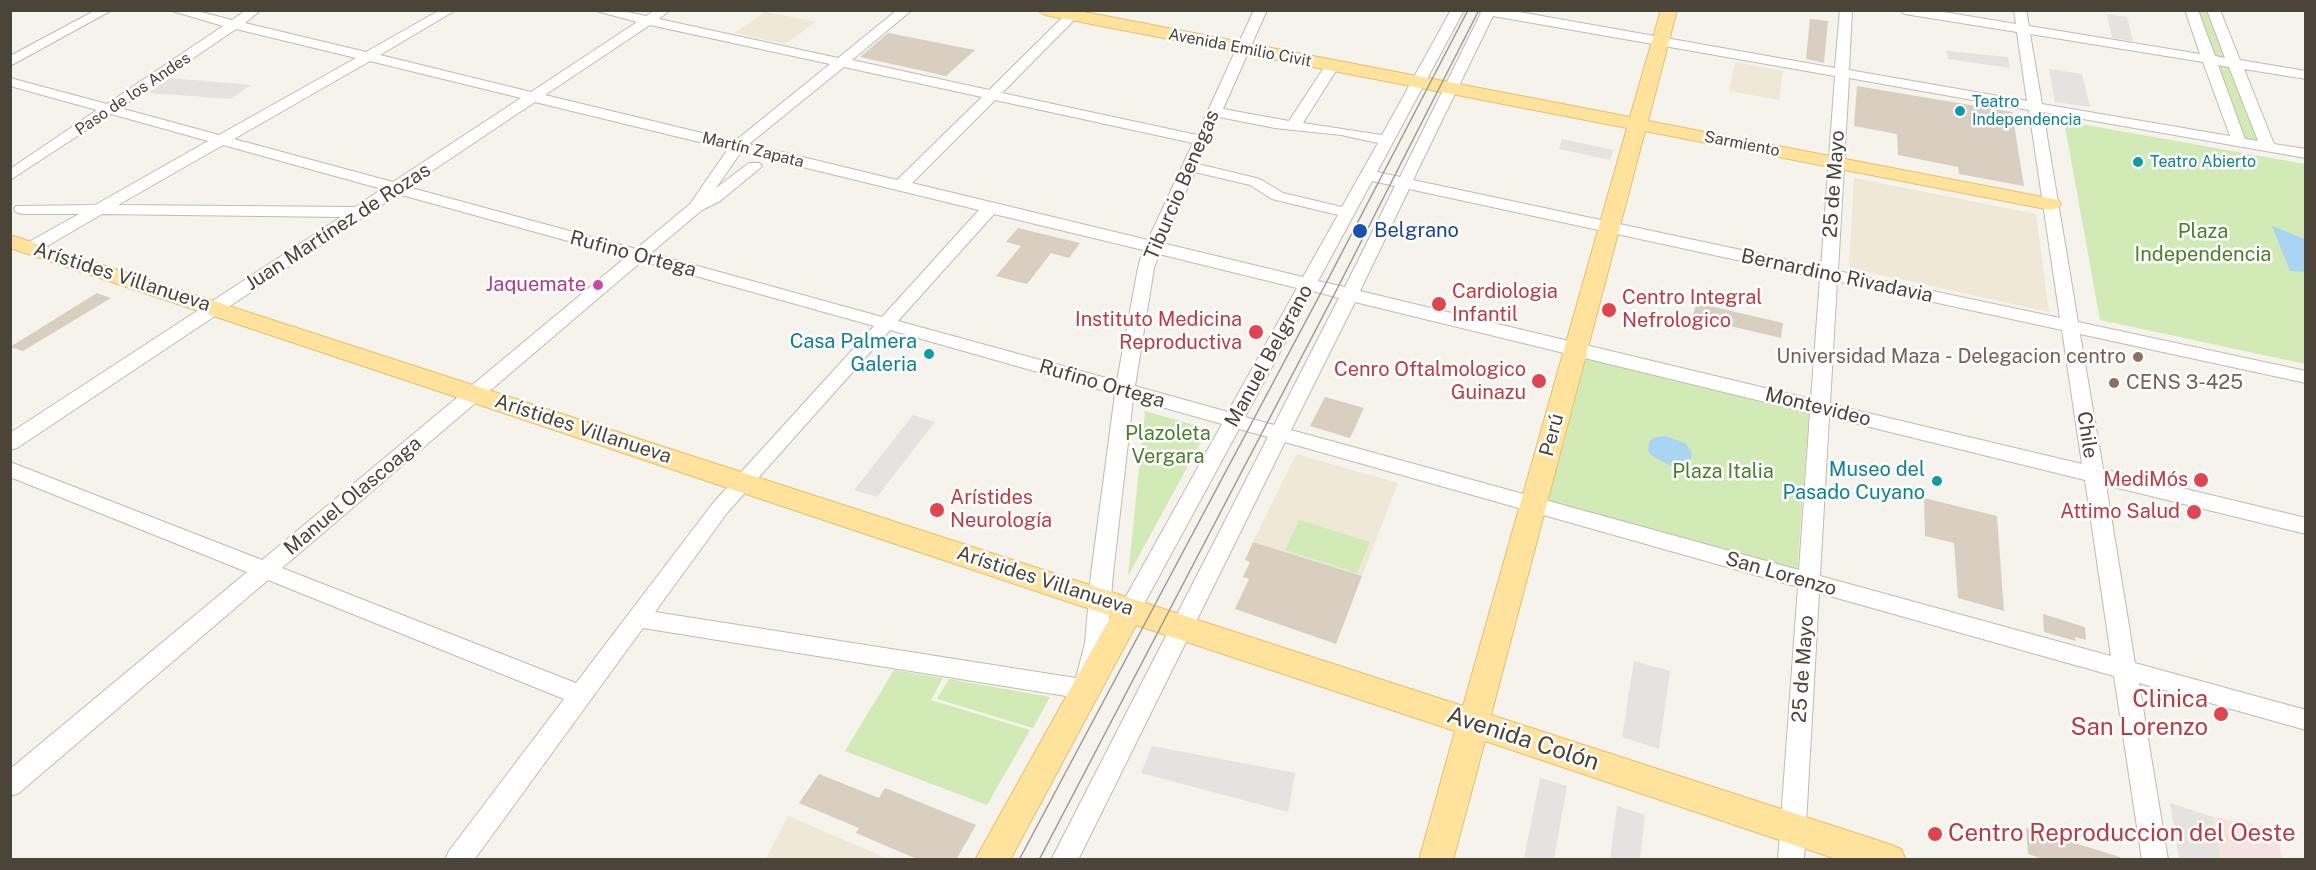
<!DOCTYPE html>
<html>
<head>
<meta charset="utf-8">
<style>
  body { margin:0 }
  #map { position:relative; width:2316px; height:870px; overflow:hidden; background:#f6f3ec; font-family:"Public Sans",sans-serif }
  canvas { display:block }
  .frame { position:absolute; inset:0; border:12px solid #4b4439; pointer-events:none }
</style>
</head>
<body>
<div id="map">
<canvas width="2316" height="870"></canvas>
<div class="frame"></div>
</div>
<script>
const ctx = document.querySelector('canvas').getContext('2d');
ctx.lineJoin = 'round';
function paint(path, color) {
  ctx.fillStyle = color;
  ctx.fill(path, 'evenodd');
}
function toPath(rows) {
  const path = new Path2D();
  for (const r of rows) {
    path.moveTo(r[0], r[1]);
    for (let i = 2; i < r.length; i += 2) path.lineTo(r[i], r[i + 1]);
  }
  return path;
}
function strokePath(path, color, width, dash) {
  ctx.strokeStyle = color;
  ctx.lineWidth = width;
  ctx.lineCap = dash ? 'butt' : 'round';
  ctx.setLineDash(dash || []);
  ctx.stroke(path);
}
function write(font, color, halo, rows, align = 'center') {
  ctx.font = font + ' "Public Sans",sans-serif';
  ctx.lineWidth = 5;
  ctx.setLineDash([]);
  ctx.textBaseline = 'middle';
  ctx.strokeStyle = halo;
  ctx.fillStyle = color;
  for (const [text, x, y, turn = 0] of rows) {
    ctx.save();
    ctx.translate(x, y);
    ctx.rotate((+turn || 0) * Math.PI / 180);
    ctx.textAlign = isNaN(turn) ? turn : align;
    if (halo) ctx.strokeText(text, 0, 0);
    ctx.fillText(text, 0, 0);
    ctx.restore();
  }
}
paint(toPath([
  [765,12,792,17,816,22,785,44,734,33],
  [1735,62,1783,71,1779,100,1729,91],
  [1854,178,2036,214,2049,312,1849,268],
  [1296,454,1398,483,1362,576,1253,542],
  [788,816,889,859,766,859]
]), '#efe8d6');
paint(toPath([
  [2213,817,2275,828,2282,859,2221,859]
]), '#f6e3e0');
paint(toPath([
  [2191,11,2213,11,2268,147,2239,142],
  [2064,121,2305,164,2305,364,2100,320],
  [1578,357,1809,414,1797,573,1539,500],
  [1145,411,1208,429,1128,576],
  [1299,520,1370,542,1357,573,1285,550],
  [894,670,943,678,931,700,1030,730,987,805,845,751],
  [949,679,1050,697,1033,728,937,699]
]), '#d2eab5');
paint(toPath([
  [2107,14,2127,17,2133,41,2112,38],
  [1946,51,2008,57,2010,68,1948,59],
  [2049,69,2082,74,2090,107,2055,102],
  [170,78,251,85,231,99,148,93],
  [1562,139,1614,150,1610,160,1559,149],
  [913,415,935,422,877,497,854,490],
  [1634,661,1670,671,1659,749,1622,737],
  [1152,746,1295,773,1288,812,1141,773],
  [1540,778,1567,786,1554,859,1524,859],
  [2170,803,2213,817,2221,859,2179,859],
  [1617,806,1645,815,1640,859,1610,859]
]), '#e5e3e0');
paint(toPath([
  [2272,226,2305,239,2305,272,2290,271],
  [1665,436,1685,443,1692,453,1690,462,1685,465,1671,466,1652,456,1648,451,1649,442,1653,438]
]), '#a9d4f2');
paint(toPath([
  [1810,19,1828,21,1824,63,1806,59],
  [888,33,975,50,946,76,860,57],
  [1857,86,2012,112,2024,186,1959,174,1958,167,1898,155,1897,134,1854,126],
  [1018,228,1080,243,1069,258,1051,253,1027,284,996,276,1021,246,1006,242],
  [97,293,111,298,23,351,10,347],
  [1697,303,1783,323,1781,338,1692,317],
  [1325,397,1364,408,1350,438,1310,426],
  [1924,498,1997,516,2004,611,1958,598,1954,543,1925,536],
  [1253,542,1362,576,1336,644,1235,609,1249,579,1243,577,1250,562,1245,560],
  [2043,614,2085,627,2086,640,2075,637,2076,641,2044,632],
  [819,774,879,798,885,788,976,825,956,860,919,860,856,833,859,828,799,803],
  [2026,828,2120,857,2119,860,2045,860,2028,854]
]), '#d8cfc1');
const minor = toPath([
  [96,10,112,10,10,66,10,56,96,10],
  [169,10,193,10,232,20,246,10,261,10,245,23,366,52,440,10,456,10,380,55,531,92,637,22,593,10,619,10,646,16,655,10,670,10,659,19,838,58,897,10,912,10,852,60,989,90,1070,10,1084,10,1002,93,1197,135,1254,10,1267,10,1223,109,1289,121,1327,63,1332,62,1339,66,1303,123,1382,135,1451,10,1464,10,1377,172,1400,177,1481,13,1477,10,1508,10,1835,68,1840,10,1852,10,1849,70,2027,101,2017,32,1905,14,1899,10,1932,10,2016,24,2014,10,2026,10,2029,26,2200,54,2185,10,2198,10,2215,56,2225,58,2207,10,2220,10,2240,60,2306,71,2306,79,2244,69,2274,144,2306,149,2306,158,2043,112,2078,322,2306,371,2306,383,2080,334,2103,469,2306,518,2306,534,2106,485,2135,663,2306,710,2306,730,2139,683,2168,860,2142,860,2114,676,1819,593,1804,860,1778,860,1798,587,1285,442,1078,860,1051,860,1268,437,1239,429,1138,615,1130,618,1122,615,1119,609,1222,424,1133,399,1113,574,1107,643,1093,696,1085,699,643,628,474,860,445,860,449,851,564,699,268,580,19,793,10,796,10,769,247,572,10,477,10,462,262,560,626,257,398,194,17,448,10,450,10,433,341,217,102,214,37,252,25,252,23,248,25,244,79,214,22,214,16,212,14,209,16,206,95,205,208,141,111,114,10,180,10,169,97,110,10,86,10,78,107,104,223,26,169,10],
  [1493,16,1835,76,1821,267,1413,180,1493,16],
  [650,25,830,64,735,141,545,95,650,25],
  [236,29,356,58,219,135,120,108,236,29],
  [2030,34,2203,62,2230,136,2042,104,2030,34],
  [370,61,521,98,393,182,234,139,370,61],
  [2218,65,2229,67,2258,141,2245,139,2218,65],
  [844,67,982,97,897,180,749,144,844,67],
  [1849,78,2029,110,2060,318,1838,271,1849,78],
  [995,100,1193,143,1148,240,912,183,995,100],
  [535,102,728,149,690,204,636,249,408,187,535,102],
  [1219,117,1275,128,1341,135,1378,143,1342,207,1283,193,1260,179,1198,164,1219,117],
  [223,145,382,189,355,207,118,205,223,145],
  [741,152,979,210,882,317,651,253,702,210,720,201,759,169,762,166,759,163,749,163,716,188,741,152],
  [1195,172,1250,185,1272,199,1338,215,1303,277,1162,243,1195,172],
  [1372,181,1395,186,1345,287,1318,281,1372,181],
  [1409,189,1820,278,1811,399,1360,291,1409,189],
  [994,214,1143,250,1138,268,1117,381,898,321,994,214],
  [1159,254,1297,288,1228,412,1135,386,1154,268,1159,254],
  [642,261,874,326,713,503,576,683,282,568,642,261],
  [1837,281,2062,330,2082,464,1830,404,1837,281],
  [1313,291,1339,298,1274,425,1245,417,1313,291],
  [1355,302,1810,413,1799,570,1291,430,1355,302],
  [890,330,1115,394,1091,574,1085,643,1076,678,655,612,727,513,890,330],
  [1829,417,2085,480,2111,656,1820,576,1829,417]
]);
const major = toPath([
  [1037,10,1074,10,1630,117,1661,10,1677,10,1648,121,2058,200,2061,204,2058,208,2051,210,1645,131,1491,715,1889,844,1901,849,1906,860,1839,860,1485,741,1453,860,1419,860,1455,731,1136,625,1010,860,975,860,1111,616,10,248,10,235,1463,706,1627,128,1045,15,1037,10]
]);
strokePath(minor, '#c2bbae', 2);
strokePath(major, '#e6c16a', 2);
paint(minor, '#fff');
paint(major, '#ffe39c');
strokePath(toPath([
  [1019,860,1324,287,1468,10],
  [1039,860,1336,291,1479,10]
]), '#9a9a9a', 1.5);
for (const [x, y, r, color] of [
  [1960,111,6,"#0f9aa8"],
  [2138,162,6,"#0f9aa8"],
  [1360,231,8,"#1a4fb4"],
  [598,285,6,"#d1479c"],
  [1439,304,8,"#e0444e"],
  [1609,310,8,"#e0444e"],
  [1256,332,8,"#e0444e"],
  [929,354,6,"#0f9aa8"],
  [2138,357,6,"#8d6e63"],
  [1539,381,8,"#e0444e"],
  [2114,383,6,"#8d6e63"],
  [2201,480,8,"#e0444e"],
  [1937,481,6,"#0f9aa8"],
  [937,510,8,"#e0444e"],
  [2194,512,8,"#e0444e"],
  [2221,714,8,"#e0444e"],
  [1935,834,8,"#e0444e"]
]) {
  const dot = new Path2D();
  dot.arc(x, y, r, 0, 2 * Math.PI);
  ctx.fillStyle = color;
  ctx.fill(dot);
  strokePath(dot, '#fff', 2);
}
write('16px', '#4b4439', '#fff', [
  ["Avenida Emilio Civit",1240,48,11],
  ["Paso de los Andes",133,94,-34],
  ["Sarmiento",1742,144,11],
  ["Martín Zapata",753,150,14]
]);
write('16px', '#0d838f', '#fff', [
  ["Teatro",1972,102],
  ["Independencia",1972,120],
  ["Teatro Abierto",2150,162]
], 'left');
write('20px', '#4b4439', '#fff', [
  ["25 de Mayo",1834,184,-86],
  ["Tiburcio Benegas",1182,185,-67],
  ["Juan Martínez de Rozas",338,227,-33],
  ["Rufino Ortega",633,254,15],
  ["Bernardino Rivadavia",1837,276,12],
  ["Arístides Villanueva",122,277,18],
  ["Manuel Belgrano",1269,356,-61],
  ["Rufino Ortega",1102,384,16],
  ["Montevideo",1818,407,14],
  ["Arístides Villanueva",583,429,18],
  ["Perú",1552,435,-75],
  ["Chile",2087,435,81],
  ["Manuel Olascoaga",353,496,-40],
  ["San Lorenzo",1781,574,16],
  ["Arístides Villanueva",1045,581,18],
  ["25 de Mayo",1803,669,-86]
]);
write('20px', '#164399', '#fff', [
  ["Belgrano",1374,231]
], 'left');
write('20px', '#4a7f2a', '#fff', [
  ["Plaza",2203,232],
  ["Independencia",2203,255],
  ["Plazoleta",1168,434],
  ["Vergara",1168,457],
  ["Plaza Italia",1723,472]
]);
write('20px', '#b23c85', '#fff', [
  ["Jaquemate",586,285]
], 'right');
write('20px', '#be3a42', '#fff', [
  ["Cardiologia",1452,292,"left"],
  ["Infantil",1452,315,"left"],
  ["Centro Integral",1622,298,"left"],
  ["Nefrologico",1622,321,"left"],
  ["Instituto Medicina",1242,320],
  ["Reproductiva",1242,343],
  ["Cenro Oftalmologico",1526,370],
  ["Guinazu",1526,393],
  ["MediMós",2188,480],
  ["Arístides",950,498,"left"],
  ["Neurología",950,521,"left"],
  ["Attimo Salud",2180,512]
], 'right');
write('20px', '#0d838f', '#fff', [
  ["Casa Palmera",917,342],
  ["Galeria",917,365],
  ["Museo del",1925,470],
  ["Pasado Cuyano",1925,493]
], 'right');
write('20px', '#785e54', '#fff', [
  ["Universidad Maza - Delegacion centro",2126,357],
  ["CENS 3-425",2126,383,"left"]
], 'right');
write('24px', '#be3a42', '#fff', [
  ["Clinica",2208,700],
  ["San Lorenzo",2208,728],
  ["Centro Reproduccion del Oeste",1948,834,"left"]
], 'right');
write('24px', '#4b4439', '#fff', [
  ["Avenida Colón",1523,739,18]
]);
</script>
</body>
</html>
